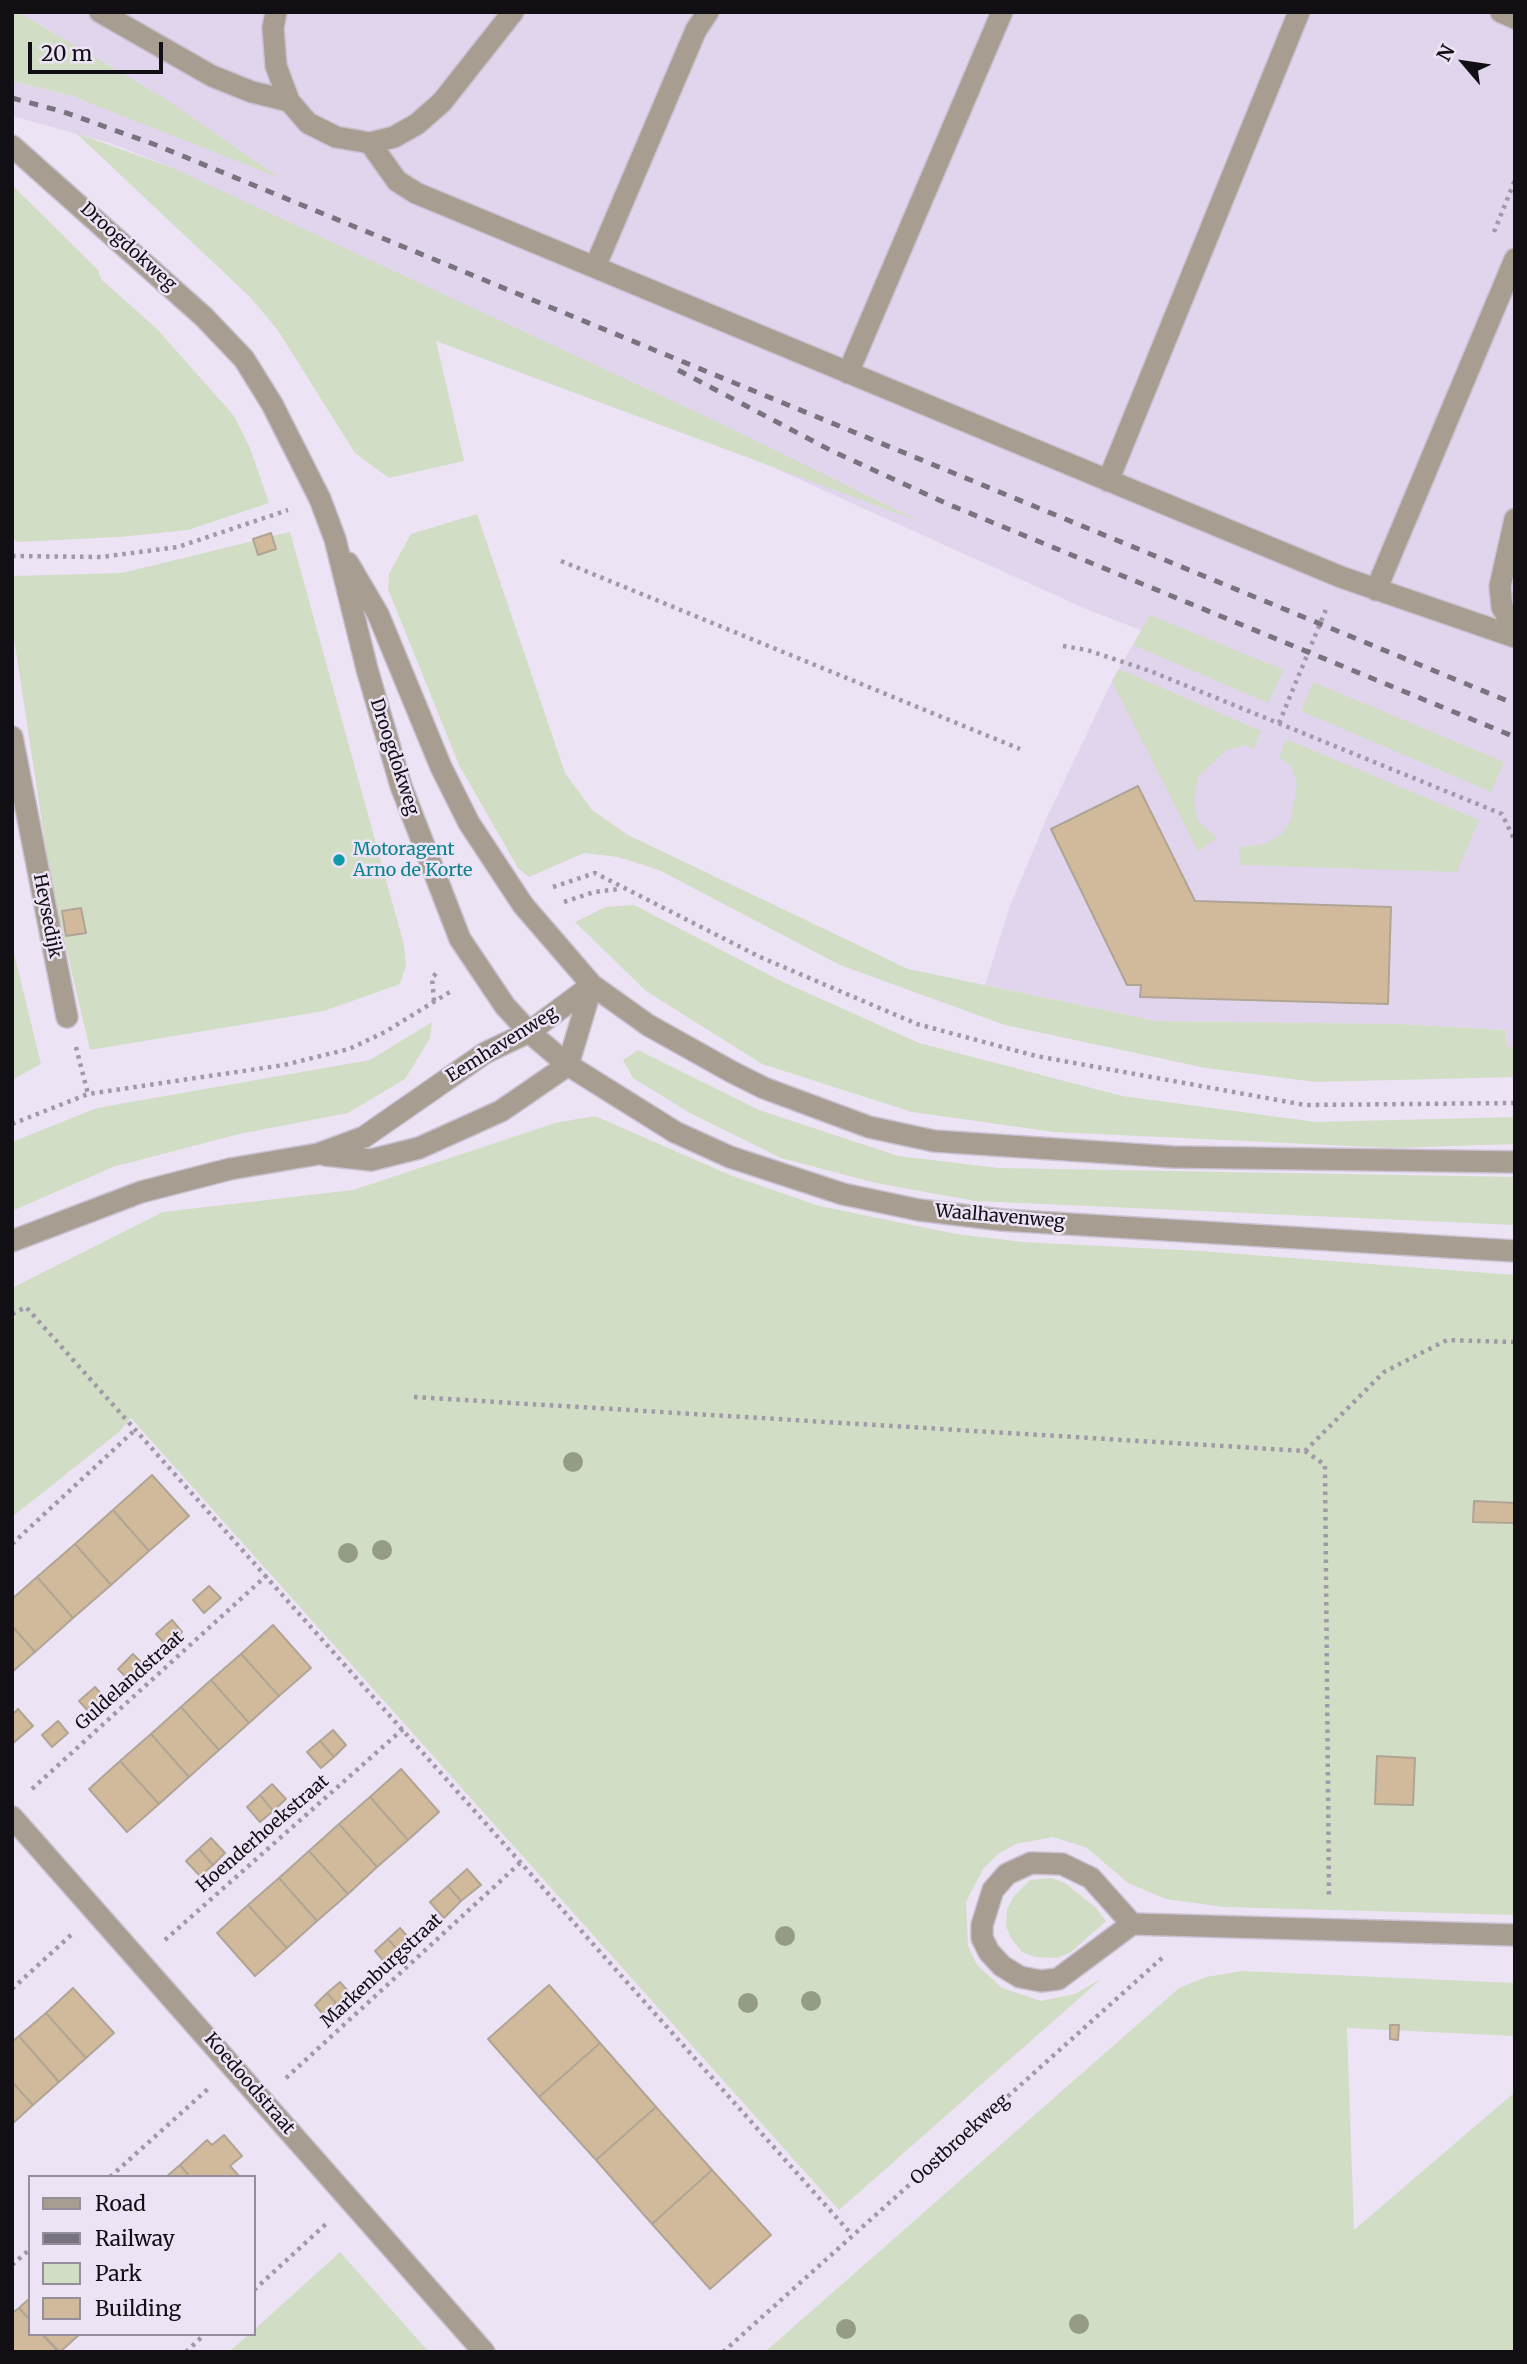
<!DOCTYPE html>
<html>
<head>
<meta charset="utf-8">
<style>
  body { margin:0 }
  #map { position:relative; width:1527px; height:2364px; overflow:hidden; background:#ece3f5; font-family:Merriweather,serif }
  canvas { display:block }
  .frame { position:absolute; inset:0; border:14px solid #110e14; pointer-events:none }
  .legend { position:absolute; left:28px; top:2175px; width:228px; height:161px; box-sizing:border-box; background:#ece3f5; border:2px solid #948e9b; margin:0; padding:9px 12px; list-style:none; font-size:21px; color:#110e14 }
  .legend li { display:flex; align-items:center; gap:14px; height:35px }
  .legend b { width:35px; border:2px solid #948e9b }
  .north { position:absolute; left:1429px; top:28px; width:70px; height:70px; -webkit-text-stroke:5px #ece3f5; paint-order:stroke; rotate:299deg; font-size:19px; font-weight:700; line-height:28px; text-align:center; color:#110e14 }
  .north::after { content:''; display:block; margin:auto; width:24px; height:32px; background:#110e14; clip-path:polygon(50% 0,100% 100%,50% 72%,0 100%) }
  .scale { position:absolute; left:28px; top:42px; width:135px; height:32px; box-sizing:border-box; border:4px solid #110e14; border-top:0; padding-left:9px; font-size:21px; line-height:24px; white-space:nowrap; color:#110e14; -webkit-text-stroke:5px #ece3f5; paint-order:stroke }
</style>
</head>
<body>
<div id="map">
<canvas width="1527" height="2364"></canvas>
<div class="frame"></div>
<ul class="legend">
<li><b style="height:9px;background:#a79e91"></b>Road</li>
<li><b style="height:9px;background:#79737f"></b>Railway</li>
<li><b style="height:19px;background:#d2ddc5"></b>Park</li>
<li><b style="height:19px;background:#d1ba9c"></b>Building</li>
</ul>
<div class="north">N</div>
<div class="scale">20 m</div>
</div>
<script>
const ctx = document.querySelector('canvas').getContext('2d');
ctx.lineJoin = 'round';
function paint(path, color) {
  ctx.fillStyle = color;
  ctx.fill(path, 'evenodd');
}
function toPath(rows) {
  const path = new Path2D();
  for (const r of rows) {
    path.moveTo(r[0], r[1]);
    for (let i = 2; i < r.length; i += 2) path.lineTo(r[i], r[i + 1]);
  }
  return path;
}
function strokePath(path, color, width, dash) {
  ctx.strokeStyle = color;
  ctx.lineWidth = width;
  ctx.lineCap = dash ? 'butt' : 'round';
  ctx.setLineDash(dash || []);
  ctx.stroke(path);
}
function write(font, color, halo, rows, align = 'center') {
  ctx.font = font + ' Merriweather,serif';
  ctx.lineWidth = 5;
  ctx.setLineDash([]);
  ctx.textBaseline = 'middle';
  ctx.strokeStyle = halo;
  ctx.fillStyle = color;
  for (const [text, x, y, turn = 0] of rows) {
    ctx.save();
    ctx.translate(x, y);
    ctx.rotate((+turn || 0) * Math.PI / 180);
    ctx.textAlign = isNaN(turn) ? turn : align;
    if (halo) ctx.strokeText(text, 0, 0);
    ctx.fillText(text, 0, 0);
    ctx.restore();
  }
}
paint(toPath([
  [18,12,1515,12,1515,1047,1507,1047,1506,1030,1400,1024,1157,1021,985,985,1010,906,1048,815,1112,681,1141,630,1088,610,180,199,173,168,110,143,12,116,12,81,72,96,169,133,163,98]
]), '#e1d5ee');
paint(toPath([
  [12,12,18,12,164,98,280,178,72,96,12,81],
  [76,133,173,168,724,425,923,523,436,341,464,461,389,478,355,453,277,329,250,297],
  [12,185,98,270,101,279,158,330,234,416,250,448,269,503,188,530,120,537,18,542,12,539],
  [477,514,565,773,592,810,628,835,908,969,1157,1021,1400,1024,1506,1030,1507,1047,1515,1047,1515,1077,1316,1082,1206,1068,1005,1025,840,965,659,870,618,857,584,853,529,877,518,868,459,765,388,589,389,574,411,534],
  [290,532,404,945,406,965,400,984,324,1011,90,1050,52,888,12,625,12,576,122,573],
  [1150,615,1284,670,1268,703,1133,645],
  [1119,669,1261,731,1254,749,1246,745,1226,750,1198,777,1194,800,1198,821,1217,838,1198,852,1112,681],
  [1313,682,1504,762,1491,792,1301,711],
  [1286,739,1479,820,1457,872,1240,865,1239,847,1264,844,1282,834,1291,819,1297,784,1291,766,1279,757],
  [634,905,781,981,919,1043,1122,1096,1316,1122,1515,1117,1515,1144,1393,1148,1054,1132,912,1112,762,1064,646,991,575,922,606,907],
  [12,945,41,1064,12,1080],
  [432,1022,430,1038,405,1079,348,1113,239,1134,113,1167,12,1211,12,1142,97,1108,370,1060],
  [638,1050,759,1110,898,1156,999,1168,1515,1177,1515,1225,975,1201,876,1183,781,1158,690,1113,633,1078,623,1060],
  [595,1116,730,1175,819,1206,956,1234,1023,1242,1200,1251,1515,1275,1515,1915,1224,1907,1166,1899,1128,1883,1087,1848,1072,1843,1053,1837,1016,1844,998,1854,983,1869,966,1902,968,1946,977,1965,1002,1988,1041,2001,1075,1994,1101,1979,839,2210,131,1418,119,1432,12,1517,12,1288,163,1212,353,1190,555,1123],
  [1051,1878,1065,1883,1095,1907,1106,1921,1071,1952,1057,1958,1035,1957,1022,1952,1011,1938,1006,1926,1007,1910,1013,1897,1030,1880],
  [1242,1971,1515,1983,1515,2036,1347,2028,1354,2230,1515,2092,1515,2352,765,2352,1179,1988,1206,1977],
  [340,2252,429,2352,229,2352,249,2334,254,2334,254,2330]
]), '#d2ddc5');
const building = toPath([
  [271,533,276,549,258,555,253,539,271,533],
  [1138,786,1195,901,1391,907,1388,1004,1140,997,1141,985,1127,985,1051,829,1138,786],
  [81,908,86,933,66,936,62,911,81,908],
  [152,1475,189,1516,149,1551,113,1510,152,1475],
  [1474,1501,1515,1503,1515,1523,1473,1522,1474,1501],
  [113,1510,149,1551,111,1585,75,1544,113,1510],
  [75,1544,111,1585,73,1618,37,1577,75,1544],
  [37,1577,73,1618,35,1652,12,1626,12,1599,37,1577],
  [209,1586,221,1598,204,1613,193,1600,209,1586],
  [172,1620,182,1632,167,1646,156,1634,172,1620],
  [273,1625,311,1668,279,1696,241,1654,273,1625],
  [12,1626,35,1652,12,1672,12,1626],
  [133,1654,145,1666,129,1680,118,1669,133,1654],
  [241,1654,279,1696,249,1723,211,1680,241,1654],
  [211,1680,249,1723,219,1750,181,1707,211,1680],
  [95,1687,107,1700,91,1714,79,1701,95,1687],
  [181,1707,219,1750,189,1777,151,1734,181,1707],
  [18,1709,33,1726,12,1744,12,1715,18,1709],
  [58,1721,68,1733,52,1747,42,1735,58,1721],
  [333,1730,346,1745,334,1757,320,1741,333,1730],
  [151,1734,189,1777,159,1804,120,1761,151,1734],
  [320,1741,334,1757,321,1768,307,1752,320,1741],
  [1377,1756,1415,1758,1413,1805,1375,1804,1377,1756],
  [120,1761,159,1804,127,1832,89,1789,120,1761],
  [401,1769,439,1812,408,1840,370,1797,401,1769],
  [272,1784,286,1799,273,1811,260,1795,272,1784],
  [260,1795,273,1811,260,1822,247,1807,260,1795],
  [370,1797,408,1840,377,1867,339,1824,370,1797],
  [339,1824,377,1867,348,1894,309,1851,339,1824],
  [211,1838,225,1853,213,1865,199,1849,211,1838],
  [199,1849,213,1865,200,1876,186,1861,199,1849],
  [309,1851,348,1894,317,1921,279,1878,309,1851],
  [467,1869,481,1885,461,1901,448,1886,467,1869],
  [279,1878,317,1921,287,1948,248,1905,279,1878],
  [448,1886,461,1901,444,1918,430,1902,448,1886],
  [248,1905,287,1948,255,1976,217,1933,248,1905],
  [400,1928,414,1944,402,1955,388,1939,400,1928],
  [388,1939,402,1955,388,1966,375,1951,388,1939],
  [340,1982,353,1997,341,2009,327,1993,340,1982],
  [549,1985,600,2043,539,2097,488,2039,549,1985],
  [73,1988,114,2033,86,2058,46,2013,73,1988],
  [327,1993,341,2009,328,2020,315,2005,327,1993],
  [46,2013,86,2058,59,2082,19,2036,46,2013],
  [1390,2025,1399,2025,1398,2040,1390,2039,1390,2025],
  [19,2036,59,2082,33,2105,12,2082,12,2042,19,2036],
  [600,2043,656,2107,596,2160,539,2097,600,2043],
  [12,2082,33,2105,12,2124,12,2082],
  [656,2107,712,2170,652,2224,596,2160,656,2107],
  [224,2135,242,2156,230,2166,240,2177,190,2177,180,2165,207,2140,212,2145,224,2135],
  [180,2165,190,2177,166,2177,180,2165],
  [712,2170,771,2235,710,2289,652,2224,712,2170],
  [30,2298,30,2320,19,2308,30,2298],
  [19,2308,30,2320,30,2334,42,2334,58,2352,12,2352,12,2313,19,2308],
  [42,2334,80,2334,60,2352,42,2334]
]);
paint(building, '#d1ba9c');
strokePath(building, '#b0a495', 2);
const minor = toPath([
  [100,12,212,76,252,92,289,101],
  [276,12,273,28,276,66,289,101,308,123,336,137,370,143,394,137,417,124,442,102,513,12],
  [1501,12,1515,18],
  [370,143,397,181,416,193,1341,577,1515,637],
  [12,146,204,317,244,359,272,404,320,499,335,539,367,669,401,786,460,939,505,1006,529,1032,568,1065,675,1132,730,1157,843,1194,919,1210,1002,1220,1515,1251],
  [595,267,696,30,708,12],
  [848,373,1002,12],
  [1108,481,1299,12],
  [1515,519,1500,586,1502,607,1515,630],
  [348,563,378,614,441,767,469,823,523,905,592,985,648,1025,732,1072,764,1088,869,1127,934,1141,1173,1157,1515,1162],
  [1376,590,1515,259],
  [12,737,67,1017],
  [325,1155,371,1160,419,1148,501,1111,568,1065,592,985],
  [12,1241,141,1192,230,1169,318,1154,364,1137,485,1053,529,1032,592,985],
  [12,1817,484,2352],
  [1132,1924,1091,1878,1062,1864,1031,1863,1007,1874,993,1890,982,1925,982,1938,989,1952,1002,1966,1020,1977,1041,1981,1058,1979,1132,1924,1515,1935]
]);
strokePath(minor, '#c9c1d1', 24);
strokePath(toPath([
  [1494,232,1515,180],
  [12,556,101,557,178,547,288,510],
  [561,561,1020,749],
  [1063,646,1087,650,1150,671,1502,814,1515,841],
  [1279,723,1327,607],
  [553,887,595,873,760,957,917,1024,1036,1056,1305,1105,1515,1103],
  [564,902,594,892,620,889],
  [434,1001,432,978,439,970],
  [76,1047,88,1094],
  [12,1124,88,1094,284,1065,349,1049,385,1032,453,990],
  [12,1314,26,1307,852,2235],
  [414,1397,1305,1451,1325,1465,1329,1895],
  [1305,1451,1384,1372,1447,1340,1515,1342],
  [12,1544,136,1429],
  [32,1789,267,1575],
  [165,1940,403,1729],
  [12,1989,71,1935],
  [286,2078,520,1863],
  [110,2177,209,2088],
  [12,2265,30,2249],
  [254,2290,326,2224],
  [186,2352,205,2334],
  [723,2352,1162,1958]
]), '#a099a7', 4.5, [3.5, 5]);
strokePath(minor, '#a79e91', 21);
strokePath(toPath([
  [12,98,64,112,156,145,1515,704],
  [678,370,830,450,950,505,1515,737]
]), '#79737f', 5, [9, 9]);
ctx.fillStyle = '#949b87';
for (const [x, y] of [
  [573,1462],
  [382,1550],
  [348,1553],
  [785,1936],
  [811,2001],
  [748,2003],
  [1079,2324],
  [846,2329]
]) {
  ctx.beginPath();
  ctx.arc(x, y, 10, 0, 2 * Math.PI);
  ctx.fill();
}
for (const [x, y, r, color] of [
  [339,860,7,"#0f9aa8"]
]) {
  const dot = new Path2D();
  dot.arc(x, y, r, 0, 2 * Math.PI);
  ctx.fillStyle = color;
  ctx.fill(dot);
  strokePath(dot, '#ece3f5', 2.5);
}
write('18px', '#110e14', '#ece3f5', [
  ["Droogdokweg",128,247,42],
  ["Droogdokweg",394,757,72],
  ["Heysedijk",47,916,79],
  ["Eemhavenweg",502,1045,-32],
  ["Waalhavenweg",1000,1217,5],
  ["Guldelandstraat",130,1681,-42],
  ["Hoenderhoekstraat",263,1834,-41],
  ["Markenburgstraat",382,1971,-43],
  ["Koedoodstraat",249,2084,49],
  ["Oostbroekweg",960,2140,-42]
]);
write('18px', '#0d838f', '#ece3f5', [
  ["Motoragent",353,850],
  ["Arno de Korte",353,871]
], 'left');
</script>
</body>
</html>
